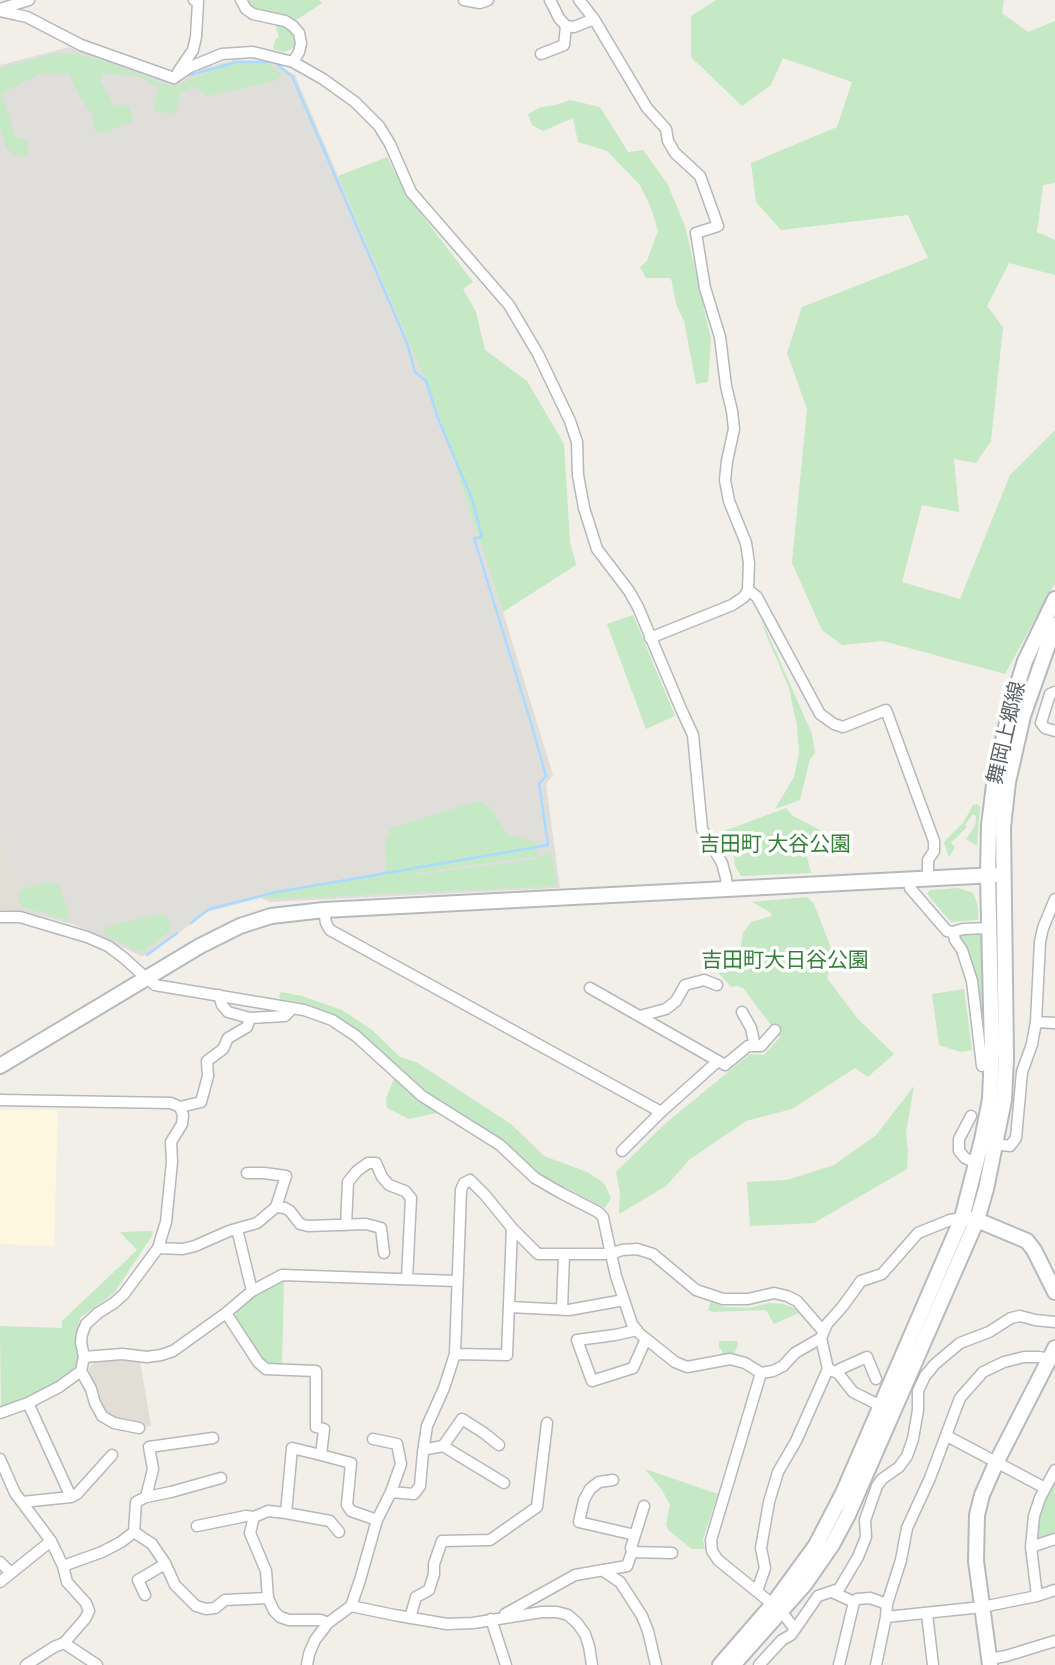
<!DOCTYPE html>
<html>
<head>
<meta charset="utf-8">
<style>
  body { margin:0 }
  canvas { display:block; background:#f1efe8 }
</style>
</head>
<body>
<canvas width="1055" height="1665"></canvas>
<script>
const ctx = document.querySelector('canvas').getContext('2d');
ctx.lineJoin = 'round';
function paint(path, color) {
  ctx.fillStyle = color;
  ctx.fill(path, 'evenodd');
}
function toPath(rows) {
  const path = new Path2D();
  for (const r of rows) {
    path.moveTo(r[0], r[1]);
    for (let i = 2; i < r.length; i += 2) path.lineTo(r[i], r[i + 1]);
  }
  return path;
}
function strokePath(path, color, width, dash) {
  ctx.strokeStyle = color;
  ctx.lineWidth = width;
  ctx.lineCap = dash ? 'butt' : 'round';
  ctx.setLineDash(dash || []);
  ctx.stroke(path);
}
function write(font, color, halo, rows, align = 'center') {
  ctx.font = font + ' "Open Sans","Noto Sans JP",sans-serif';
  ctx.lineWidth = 7;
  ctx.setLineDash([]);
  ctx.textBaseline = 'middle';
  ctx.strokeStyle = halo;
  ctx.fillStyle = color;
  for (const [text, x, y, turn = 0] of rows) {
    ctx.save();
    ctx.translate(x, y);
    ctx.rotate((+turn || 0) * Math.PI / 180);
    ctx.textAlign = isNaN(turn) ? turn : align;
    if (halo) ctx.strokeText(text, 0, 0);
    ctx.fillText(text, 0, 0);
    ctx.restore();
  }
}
paint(toPath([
  [0,1110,58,1110,54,1246,0,1244]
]), '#fef7e0');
paint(toPath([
  [69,47,174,84,204,68,233,60,267,61,295,75,435,403,503,612,553,775,546,784,560,888,271,902,260,898,207,912,150,954,141,956,75,925,26,912,0,831,0,63,1,65]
]), '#e0deda');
paint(toPath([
  [0,831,26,912,0,910],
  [112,1359,124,1359,140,1361,151,1426,143,1427,111,1418,101,1409,88,1369,95,1361]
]), '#e1ded6');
paint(toPath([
  [247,0,319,0,322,3,295,21,255,9,249,5],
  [716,0,1004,0,1002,13,1028,32,1055,21,1055,183,1043,185,1037,232,1055,240,1055,275,1009,263,987,306,1003,327,991,441,976,463,954,459,959,512,922,505,902,582,960,599,1010,475,1055,430,1055,583,1005,674,883,641,842,645,822,630,792,563,807,409,787,353,802,307,928,258,908,215,781,230,756,202,751,163,837,127,852,82,783,58,771,85,742,106,691,57,691,16],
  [275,24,284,24,291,28,295,35,295,45,292,49,284,52,273,49,275,40,279,37],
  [56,53,77,54,111,63,167,85,178,85,226,64,266,63,281,73,277,80,207,96,194,86,180,93,176,113,157,112,153,108,159,88,140,77,103,73,100,80,113,105,128,105,133,116,132,122,101,133,93,128,93,116,80,97,68,73,41,73,1,94,9,115,14,136,26,140,29,150,27,155,15,155,6,148,0,127,0,68],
  [570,100,600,107,628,152,643,150,667,183,685,226,711,339,708,382,696,384,684,321,676,304,671,278,646,278,640,267,647,261,658,231,651,208,640,185,607,151,578,142,573,118,543,131,532,125,528,114,541,107,556,105],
  [387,157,406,194,473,282,463,289,476,312,485,350,527,381,564,444,570,542,576,565,503,612,435,403,338,176],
  [633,615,675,716,646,729,607,624],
  [761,618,812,734,815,753,810,759,800,800,775,809,794,777,799,753,797,726,789,688,765,632],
  [479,801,490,807,507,834,538,843,538,856,415,873,414,875,530,860,551,852,557,886,273,899,263,896,266,892,375,875,382,877,386,868,385,840,391,828],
  [977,804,980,807,977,846,966,839,975,826,976,816,973,814,965,825,967,827,951,843,955,847,949,857,944,843,945,841,963,823,973,805],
  [786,808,793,816,820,830,816,845,805,849,811,873,741,876,735,866,733,850,723,845,716,834],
  [50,881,59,886,69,914,66,920,21,906,18,897,20,890],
  [958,888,972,892,975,897,978,907,978,920,951,922,927,894,930,890],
  [807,897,814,904,834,956,827,978,857,1018,894,1054,868,1077,855,1068,792,1109,746,1121,689,1160,666,1186,619,1214,620,1193,616,1172,666,1123,750,1054,764,1055,780,1037,743,988,737,986,731,987,715,969,724,959,739,960,743,933,751,922,772,916,770,912,752,902],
  [160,914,167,917,171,923,170,931,144,951,135,950,107,937,103,932,107,927],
  [965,933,980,933,983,939,984,1036,974,969,959,939,963,934],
  [964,989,972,1050,961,1052,939,1045,932,994],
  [281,992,302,996,342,1010,372,1030,400,1057,416,1062,511,1124,544,1156,587,1172,604,1183,611,1198,605,1208,541,1175,504,1141,459,1112,431,1114,409,1119,387,1108,386,1098,398,1070,387,1057,357,1031,327,1014,299,1002,280,999,279,996],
  [914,1086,906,1133,908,1151,907,1169,814,1223,750,1226,747,1182,787,1180,834,1165,876,1135],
  [153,1231,152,1236,114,1293,80,1318,76,1336,79,1357,77,1369,57,1384,26,1399,1,1409,0,1326,62,1328,62,1321,137,1250,120,1232],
  [284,1281,282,1366,268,1366,259,1358,235,1319,237,1312,256,1294,275,1283],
  [711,1302,724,1307,749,1308,769,1303,783,1304,794,1308,799,1313,774,1324,766,1310,713,1312,708,1310],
  [719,1341,737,1341,738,1345,734,1354,722,1354,722,1349,719,1349],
  [645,1469,718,1494,703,1539,705,1549,692,1549,668,1530,666,1524,670,1505,662,1490],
  [1055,1477,1055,1535,1038,1540,1035,1537,1037,1516]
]), '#c5e8c5');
strokePath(toPath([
  [190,75,237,62,274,62,292,76,407,343,415,372,426,381,439,421,472,499,482,537,474,538,531,723,546,776,539,784,548,845,277,892,209,909,191,923],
  [147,955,177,933],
  [1047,1028,1055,1028]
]), '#aadaff', 2.5);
const street = toPath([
  [241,0,246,9,253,14,285,21,293,26,299,33,301,43,299,52,293,62],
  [464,0,480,3,488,0],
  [550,0,559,18,566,26,574,27,594,19],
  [579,0,594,19,647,108,666,129,668,141,675,153,700,176,718,226,696,233,705,288,720,337,726,386,732,411,734,429,727,461,725,480,729,501,746,543,749,563,748,590,744,597,732,605,650,638],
  [0,9,29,0],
  [0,11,27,17,81,45,174,78],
  [541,54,564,45,566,26],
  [178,72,193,50,196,37,198,2,194,0],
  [174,78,190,67,222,54,253,52,293,62,323,79,355,102,379,126,390,144,411,192,509,305,538,354,570,421,577,442,578,475,584,508,597,549,629,591,638,607,681,709,693,735,702,829,722,863,726,878,727,888],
  [748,590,757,597,820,714,834,724,843,727,886,710,934,841,934,851,928,860,928,878],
  [1055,692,1050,694,1041,723,1045,728,1055,731],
  [909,879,910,888,947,931,953,932,963,929,989,928],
  [324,910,326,923,330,930,661,1112],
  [0,917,20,917,87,937,108,946,124,958,145,977,155,985,304,1010,332,1020,356,1036,422,1096,500,1145,535,1178,561,1193,598,1212,603,1217,611,1254,622,1250,637,1249,653,1254,696,1290,723,1299,748,1299,774,1293,787,1296,797,1301,823,1331],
  [953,932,955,940,962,950,972,981,982,1066],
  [590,988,725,1065,748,1046,761,1046,775,1030],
  [219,995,222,1005,228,1012,250,1018,285,1016,293,1008],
  [742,1012,751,1028,755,1046],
  [640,1016,666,1009,676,1001,685,985,704,980,717,985],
  [1036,1022,1055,1023],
  [0,1100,171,1103,180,1107,183,1115,182,1124,171,1142,172,1162,166,1222,158,1248,124,1294,114,1303,98,1313,86,1324,82,1334,81,1342,84,1357,81,1371,59,1387,28,1403,0,1413],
  [180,1107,201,1102,208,1076,207,1061,223,1049,228,1038,247,1027,250,1018],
  [971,1116,959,1139,959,1151,965,1158,976,1163],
  [995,1144,1010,1146,1016,1138,1022,1072,1032,1044,1036,1022,1040,942,1043,928,1055,899],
  [622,1151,661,1112,718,1061],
  [276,1207,285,1208,290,1211,300,1224,308,1226,366,1224,381,1228,384,1253],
  [346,1225,348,1182,357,1171,368,1163,376,1163,382,1177,389,1185,405,1191,411,1198,407,1279],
  [237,1229,252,1291],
  [158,1248,183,1249,195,1246,229,1231,257,1223,276,1207,286,1176,264,1173,247,1173],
  [510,1307,569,1310,624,1300],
  [562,1309,564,1254],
  [226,1313,258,1362,266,1369,316,1371,316,1427,324,1429,321,1455,351,1463,347,1505,351,1511,377,1520],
  [637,1330,615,1335,577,1340,592,1381,633,1368,646,1339],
  [455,1354,507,1355,512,1228],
  [84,1357,122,1354,147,1357,161,1355,173,1351,226,1313,252,1291,282,1275,457,1281],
  [828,1369,838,1373,853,1392,879,1405],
  [81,1371,91,1389,95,1403,102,1416,114,1423,139,1428],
  [761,1373,711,1540,712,1551,718,1560,781,1611,794,1628],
  [838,1373,840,1369,867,1357,876,1379],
  [947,1436,1045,1488],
  [373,1439,397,1444,401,1464,391,1492],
  [443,1446,462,1419,484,1433,499,1445],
  [424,1447,427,1449,443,1446,504,1483],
  [0,1459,15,1493,51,1541,63,1566,67,1582,86,1603,89,1611,85,1619,64,1643,54,1647,26,1665],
  [613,1480,599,1482,590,1489,584,1500,579,1522,635,1535],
  [71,1497,77,1494,112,1455],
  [146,1497,153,1469,149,1447,213,1438],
  [22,1502,71,1497,28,1403],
  [286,1513,330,1521,339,1532],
  [197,1526,246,1516,254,1517],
  [134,1532,136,1502,146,1497,171,1492,221,1478],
  [1031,1547,1055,1539],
  [632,1552,672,1553],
  [0,1562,11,1573],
  [63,1566,102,1552,121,1542,134,1532,152,1544,165,1563,175,1585,196,1606,206,1609,215,1608,225,1600,268,1598,274,1611,280,1617,289,1620,321,1620,328,1623],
  [602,1570,620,1582,642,1616,648,1631,656,1665],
  [0,1582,51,1541],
  [757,1591,765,1568,761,1548,769,1502,778,1472,796,1441,828,1369,821,1338],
  [832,1592,854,1602,839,1665],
  [145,1595,138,1580,165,1564],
  [1037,1596,1031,1547,1034,1516,1040,1498,1055,1470],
  [268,1598,266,1571,250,1533,254,1517,268,1511,286,1513,292,1448,321,1455],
  [854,1602,857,1599,870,1598,887,1604],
  [351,1606,394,1615,447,1624,473,1623,542,1612,557,1612,568,1615,577,1623,585,1634,589,1646,592,1665],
  [505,1614,575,1575,627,1566,632,1552,631,1548,644,1506],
  [927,1614,933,1665],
  [886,1617,887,1604,901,1560,907,1528,930,1478,960,1398,983,1372,1004,1362,1024,1357,1039,1357,1049,1359],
  [410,1618,416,1597,429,1590,434,1574,434,1564,442,1541,490,1540,537,1507,547,1423],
  [491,1619,506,1665],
  [64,1643,97,1665],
  [989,1659,1006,1656,1055,1641],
  [307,1665,309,1654,315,1640,328,1623,351,1606,360,1580,377,1520,391,1492,414,1494,420,1486,423,1452,427,1426,444,1388,455,1354,461,1190,464,1183,470,1180,485,1195,512,1228,538,1254,611,1254,616,1276,632,1324,640,1334,675,1362,687,1367,730,1359,745,1363,761,1373,773,1371,783,1366,795,1353,821,1338,827,1324,843,1306,861,1281,882,1274,918,1233,950,1220,962,1218],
  [759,1665,782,1640,791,1635,818,1596,839,1589,858,1557,866,1537,865,1520,877,1486,882,1479,899,1467,907,1456,913,1439,918,1410,918,1391,925,1376,935,1364,960,1343,989,1332,1011,1318,1020,1316,1035,1320,1055,1322],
  [876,1665,886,1617,982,1607,1037,1596,1055,1590]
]);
const secondary = toPath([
  [0,1066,200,946,240,926,271,916,324,910,995,875],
  [969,1219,977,1220,1027,1241,1034,1250,1055,1292],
  [720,1665,773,1604,816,1545,843,1493,962,1218,982,1140,990,1099,992,1052,988,875,989,825,995,777,1010,709,1025,661,1055,599],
  [733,1665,805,1584,832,1545,848,1515,977,1220,986,1189,1004,1100,1006,1058,1003,827,1008,782,1023,716,1055,625],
  [990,1665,976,1561,977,1515,982,1495,996,1463,1055,1348]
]);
strokePath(street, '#b5b8bc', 13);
strokePath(secondary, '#b6babf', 18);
strokePath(street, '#fff', 10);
strokePath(secondary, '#fff', 14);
write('21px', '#5f6368', '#fff', [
  ["舞岡上郷線",1007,733,-77]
]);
write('21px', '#348238', '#fff', [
  ["吉田町 大谷公園",775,845],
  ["吉田町大日谷公園",785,961]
]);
</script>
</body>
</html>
